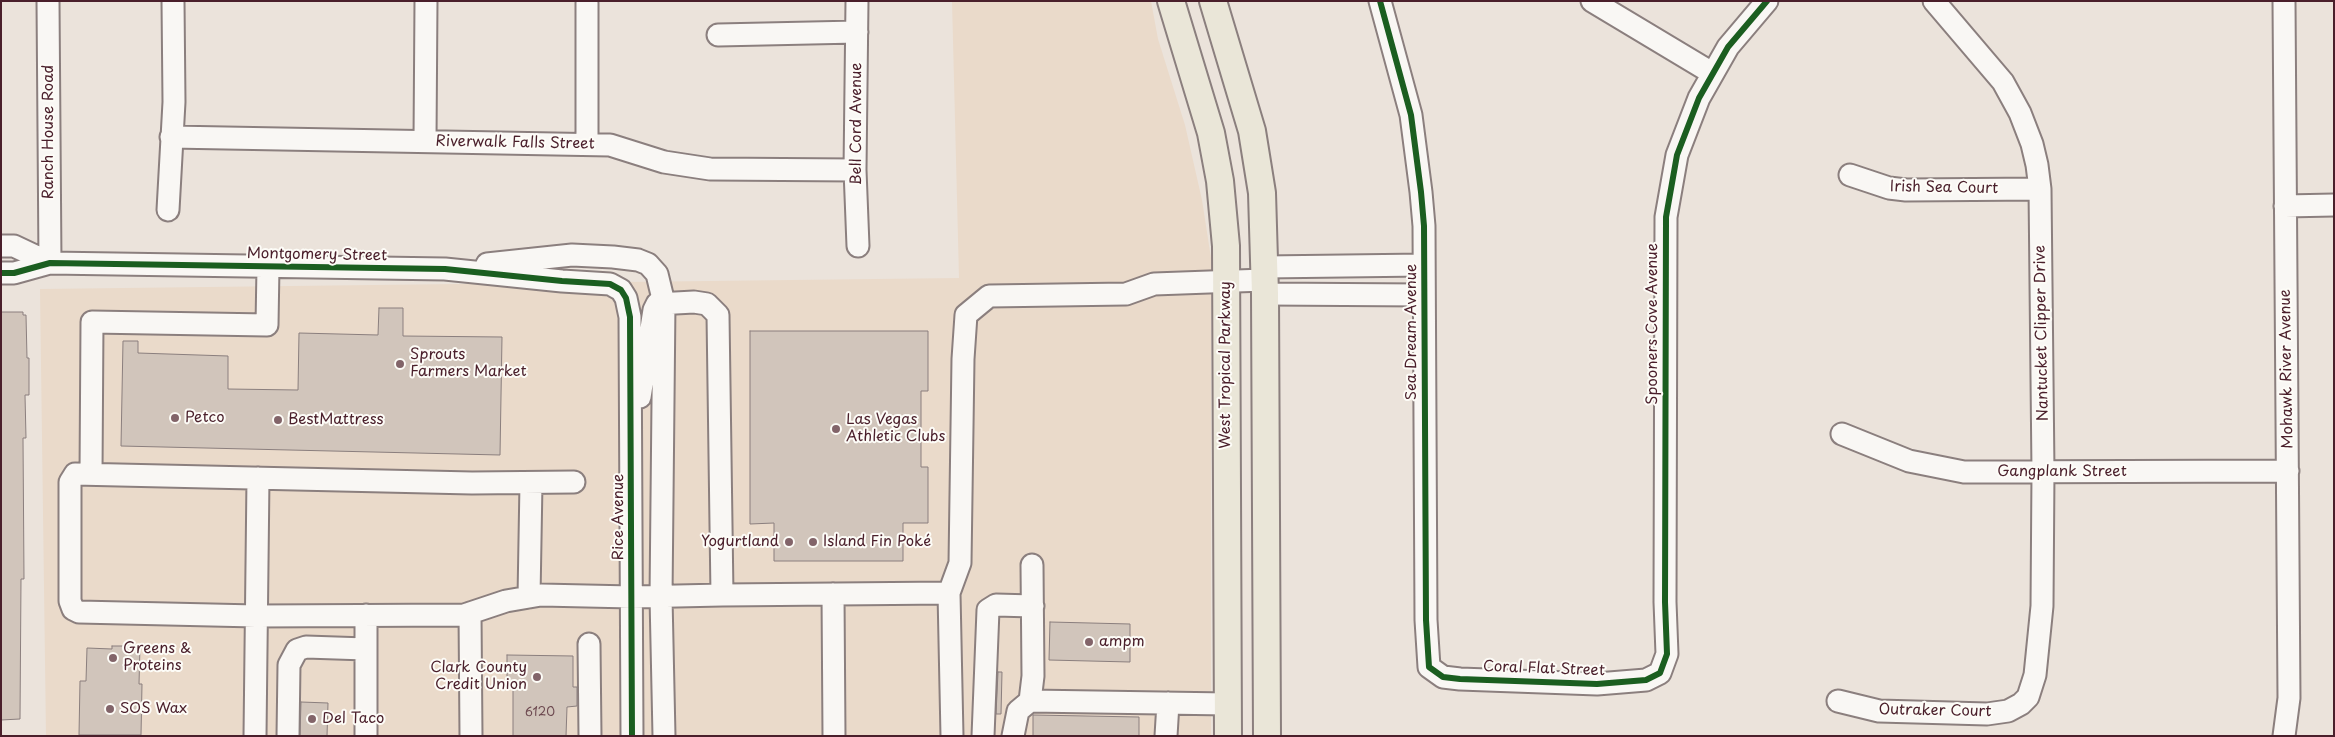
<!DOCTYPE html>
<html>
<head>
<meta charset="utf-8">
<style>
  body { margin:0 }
  #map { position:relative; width:2335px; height:737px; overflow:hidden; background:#ebe3db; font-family:"Playpen Sans",sans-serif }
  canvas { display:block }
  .frame { position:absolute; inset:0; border:2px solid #4a1f2b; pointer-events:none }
</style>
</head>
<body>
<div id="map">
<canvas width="2335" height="737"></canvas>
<div class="frame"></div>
</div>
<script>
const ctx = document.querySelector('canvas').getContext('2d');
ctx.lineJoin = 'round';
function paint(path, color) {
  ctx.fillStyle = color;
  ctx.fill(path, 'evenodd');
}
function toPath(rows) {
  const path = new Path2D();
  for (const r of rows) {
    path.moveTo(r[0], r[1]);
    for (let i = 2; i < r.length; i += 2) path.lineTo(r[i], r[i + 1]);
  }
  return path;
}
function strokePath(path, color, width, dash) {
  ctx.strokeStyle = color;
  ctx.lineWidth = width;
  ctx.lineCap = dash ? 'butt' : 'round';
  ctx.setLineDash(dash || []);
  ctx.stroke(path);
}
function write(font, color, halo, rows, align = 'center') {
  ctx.font = font + ' "Playpen Sans",sans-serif';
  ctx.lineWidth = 4;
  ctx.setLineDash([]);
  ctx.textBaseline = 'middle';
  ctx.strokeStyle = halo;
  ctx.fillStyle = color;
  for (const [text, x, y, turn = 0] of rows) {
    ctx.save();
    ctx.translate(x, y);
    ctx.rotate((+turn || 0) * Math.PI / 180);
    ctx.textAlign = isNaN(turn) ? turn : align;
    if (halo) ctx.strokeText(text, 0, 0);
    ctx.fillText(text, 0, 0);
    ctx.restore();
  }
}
paint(toPath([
  [952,1,1151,1,1158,39,1185,125,1202,200,1211,258,1211,736,46,736,40,289,959,278]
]), '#eadaca');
const building = toPath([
  [379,308,403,308,403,336,502,337,500,455,121,446,123,341,138,341,138,353,228,356,228,389,298,390,299,333,378,335,379,308],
  [1,312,23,312,23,315,26,315,27,358,29,358,29,395,25,395,26,438,23,438,24,579,21,579,20,719,1,720,1,312],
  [750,331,928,331,928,391,921,391,921,467,928,467,928,523,903,523,903,561,774,561,774,523,750,524,750,331],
  [1050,622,1130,624,1130,662,1049,660,1050,622],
  [112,646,140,646,139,684,142,684,141,735,79,735,80,681,86,681,87,648,112,649,112,646],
  [507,655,573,656,573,687,577,687,577,706,567,707,566,736,513,736,513,688,507,689,507,655],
  [998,672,1002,672,1001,714,996,714,998,672],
  [301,702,328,703,327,736,300,736,301,702],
  [1033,715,1139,717,1139,736,1033,736,1033,715]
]);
paint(building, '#d1c5bb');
strokePath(building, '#8b7f7e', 1);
const minor = toPath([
  [48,1,50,263],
  [857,1,855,170,858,246],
  [1380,1,1411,115,1421,192,1424,226,1426,620,1429,667,1443,677,1460,679,1597,684,1646,680,1660,673,1667,654,1665,602,1666,217,1677,155,1699,98,1728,47,1767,1],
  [1592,1,1712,73],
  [2284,1,2289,698,2284,736],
  [718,35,857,32],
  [171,137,610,145,664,162,710,169,855,170],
  [425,140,426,1],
  [587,144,587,3],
  [1850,175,1889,188,1906,190,2040,189],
  [2285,206,2334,205],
  [168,210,174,102,173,1],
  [1,246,14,246,50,263],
  [487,264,572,255,613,257,638,260,648,264,657,274,664,303,661,597,664,736],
  [1264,267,1424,265],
  [1,273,14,273,50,263,445,269,562,281,610,284,621,290,626,298,630,317,632,736],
  [1265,294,1424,295],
  [640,397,654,310,657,304,694,302,707,304,718,315,722,595,949,593],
  [1842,434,1909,461,1964,472,2288,471],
  [91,474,92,322,267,325,268,267],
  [574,482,472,483,75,474,70,482,70,601,73,609,79,612,256,616,464,615,506,601,541,595,632,597,722,595],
  [833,594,834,736],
  [529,597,531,483],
  [470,613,471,736],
  [589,644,590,736],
  [1030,701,1228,704],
  [1838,701,1879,711,1987,714,2008,711,2021,704,2028,697,2035,675,2042,606,2043,472,2040,189,2037,165,2032,144,2020,113,2003,82,1934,1],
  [255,736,258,478],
  [288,736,289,665,297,650,306,647,366,649],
  [366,736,366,615],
  [952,736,949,593,960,563,963,359,966,315,989,296,1126,294,1154,284,1264,280],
  [983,736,988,610,996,605,1033,606],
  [1013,736,1018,711,1030,701,1033,676,1032,565],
  [1166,736,1168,703]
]);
const major = toPath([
  [1171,1,1211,133,1220,181,1226,246,1228,736],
  [1213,1,1252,131,1262,193,1265,294,1267,736]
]);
strokePath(minor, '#8b7f7e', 25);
strokePath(major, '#8b7f7e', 30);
strokePath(minor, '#f9f7f4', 21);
strokePath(major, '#eae6d8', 26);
strokePath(toPath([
  [1380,1,1411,115,1421,192,1424,226,1426,620,1429,667,1443,677,1460,679,1597,684,1646,680,1660,673,1667,654,1665,602,1666,217,1677,155,1699,98,1728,47,1767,1],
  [1,273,14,273,50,263,445,269,562,281,610,284,621,290,626,298,630,317,632,736]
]), '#1b5e20', 6);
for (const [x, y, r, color] of [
  [400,364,5,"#826469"],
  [175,418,5,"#826469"],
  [278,420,5,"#826469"],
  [836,429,5,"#826469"],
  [789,542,5,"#826469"],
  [813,542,5,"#826469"],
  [1089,642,5,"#826469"],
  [113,658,5,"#826469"],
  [537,677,5,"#826469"],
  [110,709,5,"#826469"],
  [312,719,5,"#826469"]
]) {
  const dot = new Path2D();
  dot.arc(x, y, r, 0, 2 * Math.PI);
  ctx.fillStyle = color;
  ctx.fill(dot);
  strokePath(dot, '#fdfcf7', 2);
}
write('12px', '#6c484f', null, [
  ["6120",540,713]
]);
write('15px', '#4a1f2b', '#fdfcf7', [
  ["Bell Cord Avenue",857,124,-90],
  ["Ranch House Road",49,132,-90],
  ["Riverwalk Falls Street",515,143,1],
  ["Irish Sea Court",1944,188,1],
  ["Montgomery Street",317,255,1],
  ["Spooners Cove Avenue",1653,324,-90],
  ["Sea Dream Avenue",1412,332,-90],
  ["Nantucket Clipper Drive",2042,333,-91],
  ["West Tropical Parkway",1226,365,-90],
  ["Mohawk River Avenue",2287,369,-91],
  ["Gangplank Street",2062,472],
  ["Rice Avenue",619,517,-90],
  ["Coral Flat Street",1544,669,2],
  ["Outraker Court",1935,711,1]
]);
write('15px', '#4a1f2b', '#fdfcf7', [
  ["Sprouts",410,355],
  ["Farmers Market",410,372],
  ["Petco",185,418],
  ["BestMattress",288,420],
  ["Las Vegas",846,420],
  ["Athletic Clubs",846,437],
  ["Yogurtland",779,542,"right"],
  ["Island Fin Poké",823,542],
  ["ampm",1099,642],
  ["Greens &",123,649],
  ["Proteins",123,666],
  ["Clark County",527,668,"right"],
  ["Credit Union",527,685,"right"],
  ["SOS Wax",120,709],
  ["Del Taco",322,719]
], 'left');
</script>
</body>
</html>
